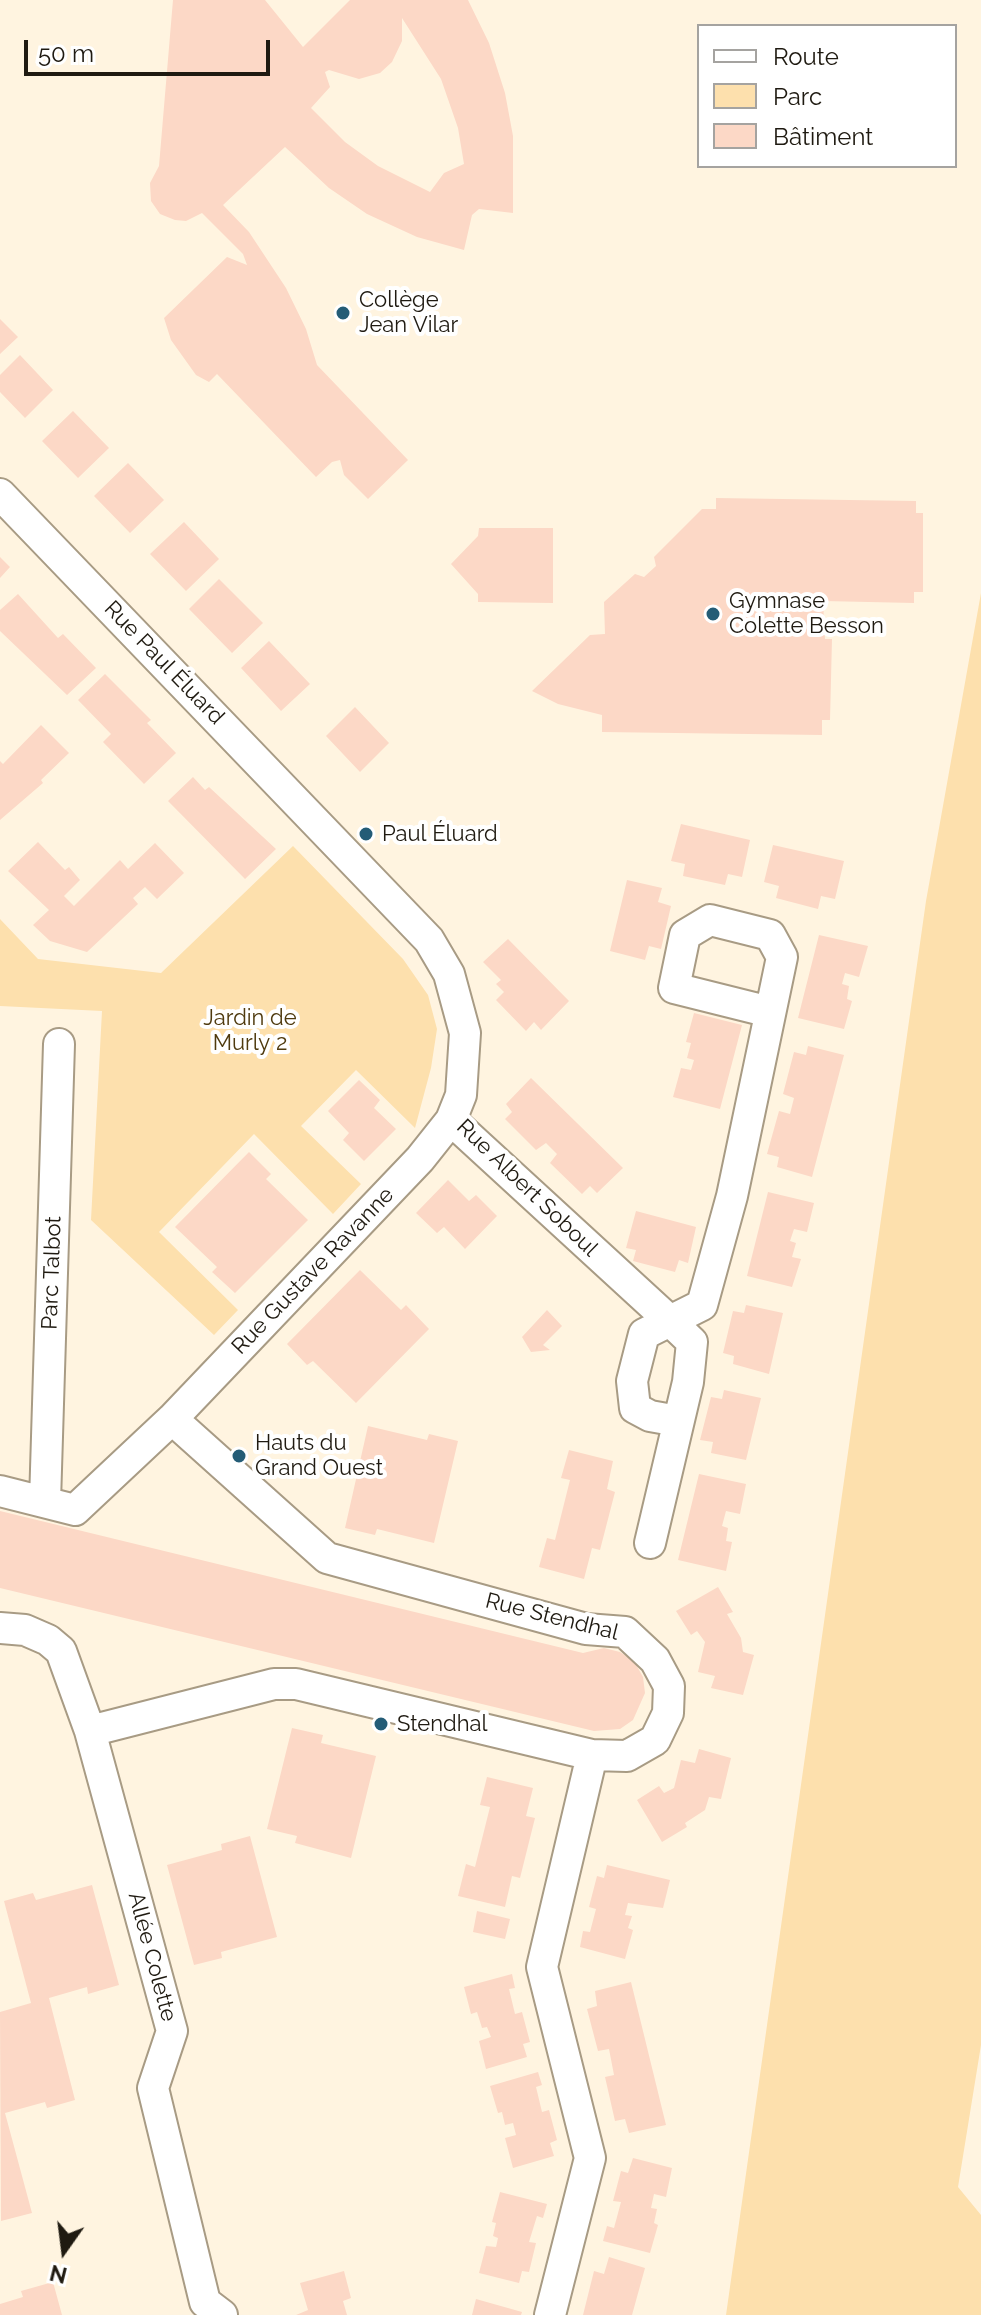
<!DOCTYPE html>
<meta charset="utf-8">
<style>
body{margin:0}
#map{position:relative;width:981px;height:2315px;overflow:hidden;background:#fff4e0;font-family:Raleway,sans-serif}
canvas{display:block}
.legend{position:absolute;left:697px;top:24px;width:260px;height:144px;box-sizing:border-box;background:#fff;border:2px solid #a5a3a0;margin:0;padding:10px 14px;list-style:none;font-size:24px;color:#1f1a11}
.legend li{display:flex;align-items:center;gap:16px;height:40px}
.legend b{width:40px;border:2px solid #a5a3a0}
.north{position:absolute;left:24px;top:2211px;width:80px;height:80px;-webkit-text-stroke:6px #fff;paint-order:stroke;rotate:194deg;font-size:22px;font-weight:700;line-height:32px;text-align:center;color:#1f1a11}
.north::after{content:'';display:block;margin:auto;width:28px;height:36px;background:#1f1a11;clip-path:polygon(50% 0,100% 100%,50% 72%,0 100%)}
.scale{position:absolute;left:24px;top:40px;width:246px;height:36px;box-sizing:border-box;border:4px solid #1f1a11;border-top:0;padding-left:10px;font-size:24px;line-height:28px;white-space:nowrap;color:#1f1a11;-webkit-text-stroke:6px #fff;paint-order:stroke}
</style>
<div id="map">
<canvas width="981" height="2315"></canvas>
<ul class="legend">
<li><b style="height:10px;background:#fff"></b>Route</li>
<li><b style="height:22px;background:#fde0ad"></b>Parc</li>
<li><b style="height:22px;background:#fcd8c6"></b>Bâtiment</li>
</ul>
<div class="north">N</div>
<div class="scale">50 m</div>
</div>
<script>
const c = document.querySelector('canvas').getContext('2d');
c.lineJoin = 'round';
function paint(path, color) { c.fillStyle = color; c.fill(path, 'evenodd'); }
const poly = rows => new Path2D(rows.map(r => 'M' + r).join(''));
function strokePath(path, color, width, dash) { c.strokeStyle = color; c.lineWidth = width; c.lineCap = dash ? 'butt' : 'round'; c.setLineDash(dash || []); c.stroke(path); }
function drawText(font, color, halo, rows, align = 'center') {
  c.font = font + ' Raleway,sans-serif'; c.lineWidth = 8; c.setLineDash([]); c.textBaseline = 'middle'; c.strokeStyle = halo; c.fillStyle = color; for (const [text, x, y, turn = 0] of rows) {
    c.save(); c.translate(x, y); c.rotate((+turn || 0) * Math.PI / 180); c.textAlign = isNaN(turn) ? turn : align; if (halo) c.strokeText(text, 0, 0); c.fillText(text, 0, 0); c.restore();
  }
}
const green = poly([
 [981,593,981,2045,958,2187,981,2215,981,2315,726,2315,926,901],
 [293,846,403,959,428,995,437,1029,431,1068,415,1128,356,1070,301,1126,361,1184,333,1214,254,1134,159,1232,238,1310,214,1335,91,1220,102,1011,0,1006,0,919,38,959,161,973]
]);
const building = poly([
 [173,0,265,0,303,47,350,0,468,0,489,43,505,93,513,136,513,213,479,209,472,215,464,250,417,237,367,214,329,188,285,147,223,205,249,232,286,288,306,329,317,365,408,460,368,499,344,475,340,460,332,462,316,477,217,374,209,382,196,375,171,340,164,318,227,257,247,265,243,254,202,213,186,221,175,220,160,214,151,201,150,183,159,166],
 [402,18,441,79,458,128,464,164,444,173,430,192,378,166,345,142,311,108,330,87,325,72,329,70,359,79,380,73,392,62,402,41],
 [0,319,18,337,0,354],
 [20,355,53,390,25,418,0,392,0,375],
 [73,411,109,448,78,478,42,441],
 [128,463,164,500,130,533,94,496],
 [716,498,916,501,916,513,923,513,923,592,914,592,914,603,823,601,825,639,832,639,830,720,822,720,822,735,602,732,602,715,558,704,532,691,590,635,605,634,604,602,635,574,644,577,656,566,654,557,702,509,716,509],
 [184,522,219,559,186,591,150,554],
 [479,528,553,528,553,603,478,602,478,594,451,564,478,536],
 [0,557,10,567,0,578],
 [219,579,263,623,232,653,189,609],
 [18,594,58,638,63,634,96,668,67,695,0,631,0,610],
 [269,641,310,684,281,711,241,668],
 [105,674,151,720,147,723,176,753,144,784,103,742,111,734,78,700],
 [355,707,389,743,360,772,326,736],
 [41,725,69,753,41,780,43,783,0,820,0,761,3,764],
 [193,777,205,790,209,787,276,849,245,879,168,801],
 [681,824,750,840,742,877,728,874,725,885,683,876,685,864,671,861],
 [38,842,65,870,69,867,80,880,64,896,74,906,120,860,128,869,155,843,184,873,157,899,145,887,133,898,138,904,87,952,50,941,33,925,49,910,8,871],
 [773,845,844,861,835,899,821,896,818,909,776,898,779,886,764,882],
 [627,880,662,888,658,902,671,906,661,949,649,946,645,960,610,951],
 [819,935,868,946,859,977,845,973,842,984,849,986,847,999,852,1001,844,1029,798,1018],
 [508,939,569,1001,541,1030,534,1022,526,1031,496,1000,504,992,496,984,501,980,483,962],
 [694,1013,742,1025,720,1109,673,1097,681,1068,691,1070,694,1060,687,1058,691,1043,686,1042],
 [808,1046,844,1055,812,1177,777,1167,779,1157,767,1154,779,1111,790,1114,794,1098,783,1094,794,1052,806,1055],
 [531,1078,623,1168,597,1193,590,1186,582,1194,550,1163,557,1154,546,1143,536,1150,505,1119,512,1112,506,1104],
 [359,1080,380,1100,374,1108,396,1129,364,1161,343,1140,349,1133,328,1111],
 [249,1152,271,1174,266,1179,308,1220,235,1293,212,1272,217,1267,175,1227],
 [448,1180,469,1201,476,1195,497,1216,465,1249,444,1227,437,1233,416,1213],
 [768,1192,814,1203,807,1232,794,1229,790,1241,796,1243,792,1257,801,1259,792,1287,747,1276],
 [636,1211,696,1227,688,1263,679,1260,675,1272,633,1261,636,1250,626,1248],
 [360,1270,401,1310,406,1305,429,1329,356,1403,313,1361,307,1365,287,1344],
 [746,1305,783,1313,769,1374,733,1364,734,1356,723,1353,733,1311,744,1313],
 [547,1310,562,1326,543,1345,550,1350,531,1352,522,1337],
 [724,1390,761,1398,746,1460,711,1453,713,1442,700,1440,711,1397,722,1399],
 [368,1426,427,1440,429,1434,458,1441,434,1543,377,1529,375,1535,345,1528],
 [569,1450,613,1461,607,1489,615,1492,600,1550,592,1548,584,1579,539,1567,547,1538,555,1540,570,1480,561,1478],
 [699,1474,746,1484,740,1514,726,1511,722,1526,728,1528,726,1541,732,1542,726,1571,678,1560],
 [0,1511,583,1653,604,1648,620,1652,634,1661,643,1677,645,1693,633,1720,620,1729,594,1731,0,1588],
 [718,1587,733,1612,727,1614,741,1638,743,1652,754,1655,743,1695,711,1688,715,1676,698,1672,705,1642,697,1631,691,1635,676,1611],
 [292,1728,323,1735,321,1743,376,1756,351,1858,295,1843,297,1836,267,1829],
 [699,1749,731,1758,721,1799,709,1797,705,1810,685,1823,687,1827,662,1842,637,1800,659,1786,664,1793,674,1788,681,1760,695,1763],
 [487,1777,533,1788,526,1816,535,1818,520,1878,512,1876,505,1907,458,1896,466,1864,475,1867,490,1807,480,1805],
 [250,1836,277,1937,221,1952,222,1958,194,1965,167,1865,222,1850,221,1844],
 [607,1865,670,1880,663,1908,628,1903,625,1915,632,1916,628,1928,633,1930,625,1959,580,1947,583,1931,590,1932,596,1909,589,1907,597,1876,604,1878],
 [92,1885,119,1985,88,1994,87,1987,49,1998,75,2100,47,2108,45,2102,5,2113,32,2213,1,2221,0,2012,31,2003,4,1901,33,1893,36,1900],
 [477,1911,510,1919,505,1939,473,1932],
 [512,1974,515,1988,509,1989,515,2014,522,2012,530,2042,523,2044,527,2057,486,2069,479,2041,491,2037,487,2027,482,2028,477,2012,471,2014,464,1987],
 [631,1982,666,2125,629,2133,625,2119,615,2121,605,2077,614,2075,609,2049,598,2051,587,2009,597,2006,595,1991],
 [538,2072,542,2085,536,2087,542,2112,549,2110,557,2140,550,2143,554,2156,513,2168,505,2138,516,2135,513,2123,505,2125,502,2112,498,2113,490,2086],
 [633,2158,672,2168,666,2197,654,2194,651,2208,657,2209,654,2223,658,2225,650,2253,603,2241,607,2226,614,2228,621,2202,613,2201,621,2171,628,2173],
 [500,2192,547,2204,543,2218,537,2216,529,2242,536,2243,529,2272,522,2271,519,2283,479,2273,486,2246,496,2247,498,2238,493,2236,496,2223,492,2222],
 [609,2257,645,2268,632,2315,583,2315,594,2271,604,2274],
 [344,2271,351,2298,343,2301,347,2315,296,2315,308,2310,300,2283],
 [53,2282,62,2315,0,2315,0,2304,23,2297,21,2291],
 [476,2299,522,2312,521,2315,472,2315]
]);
const minor = poly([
 [0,494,429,940,449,974,465,1033,461,1095,451,1120,420,1159,172,1419,75,1510,0,1491],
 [451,1120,670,1321,702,1305,732,1196,782,957,770,935,710,920,685,935,674,988,770,1012],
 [45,1502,59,1044],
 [650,1543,688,1382,692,1342,670,1321,644,1334,632,1381,635,1408,650,1416,678,1421],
 [0,1628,25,1630,48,1640,61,1651,90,1731,274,1684,296,1684,592,1755,627,1756,655,1740,668,1713,669,1686,655,1660,625,1632,586,1629,327,1558,172,1419],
 [90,1731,172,2031,153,2088,205,2302,222,2315],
 [550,2315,590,2158,542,1967,592,1755]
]);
const markers = [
 [343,313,8,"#245c76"],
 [713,614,8,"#245c76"],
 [366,834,8,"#245c76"],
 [239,1456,8,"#245c76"],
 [381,1724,8,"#245c76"]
];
const poiNames = [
 ["Collège",359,300],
 ["Jean Vilar",359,325],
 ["Gymnase",729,601],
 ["Colette Besson",729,626],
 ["Paul Éluard",382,834],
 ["Hauts du",255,1443],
 ["Grand Ouest",255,1468],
 ["Stendhal",397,1724]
];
const streetNames = [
 ["Rue Paul Éluard",164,663,46],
 ["Rue Albert Soboul",527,1188,44],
 ["Rue Gustave Ravanne",313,1271,-46],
 ["Parc Talbot",52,1273,-88],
 ["Rue Stendhal",552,1617,14],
 ["Allée Colette",152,1957,75]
];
const parkNames = [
 ["Jardin de",250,1018],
 ["Murly 2",250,1043]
];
paint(green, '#fde0ad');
paint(building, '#fcd8c6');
strokePath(minor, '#a89b84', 34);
strokePath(minor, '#fff', 30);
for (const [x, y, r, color] of markers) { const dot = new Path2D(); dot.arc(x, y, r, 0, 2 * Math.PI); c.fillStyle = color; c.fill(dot); strokePath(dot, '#fff', 3); }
drawText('22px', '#1f1a11', '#fff', poiNames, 'left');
drawText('22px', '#1f1a11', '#fff', streetNames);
drawText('22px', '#4f3a0e', '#fff', parkNames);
</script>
